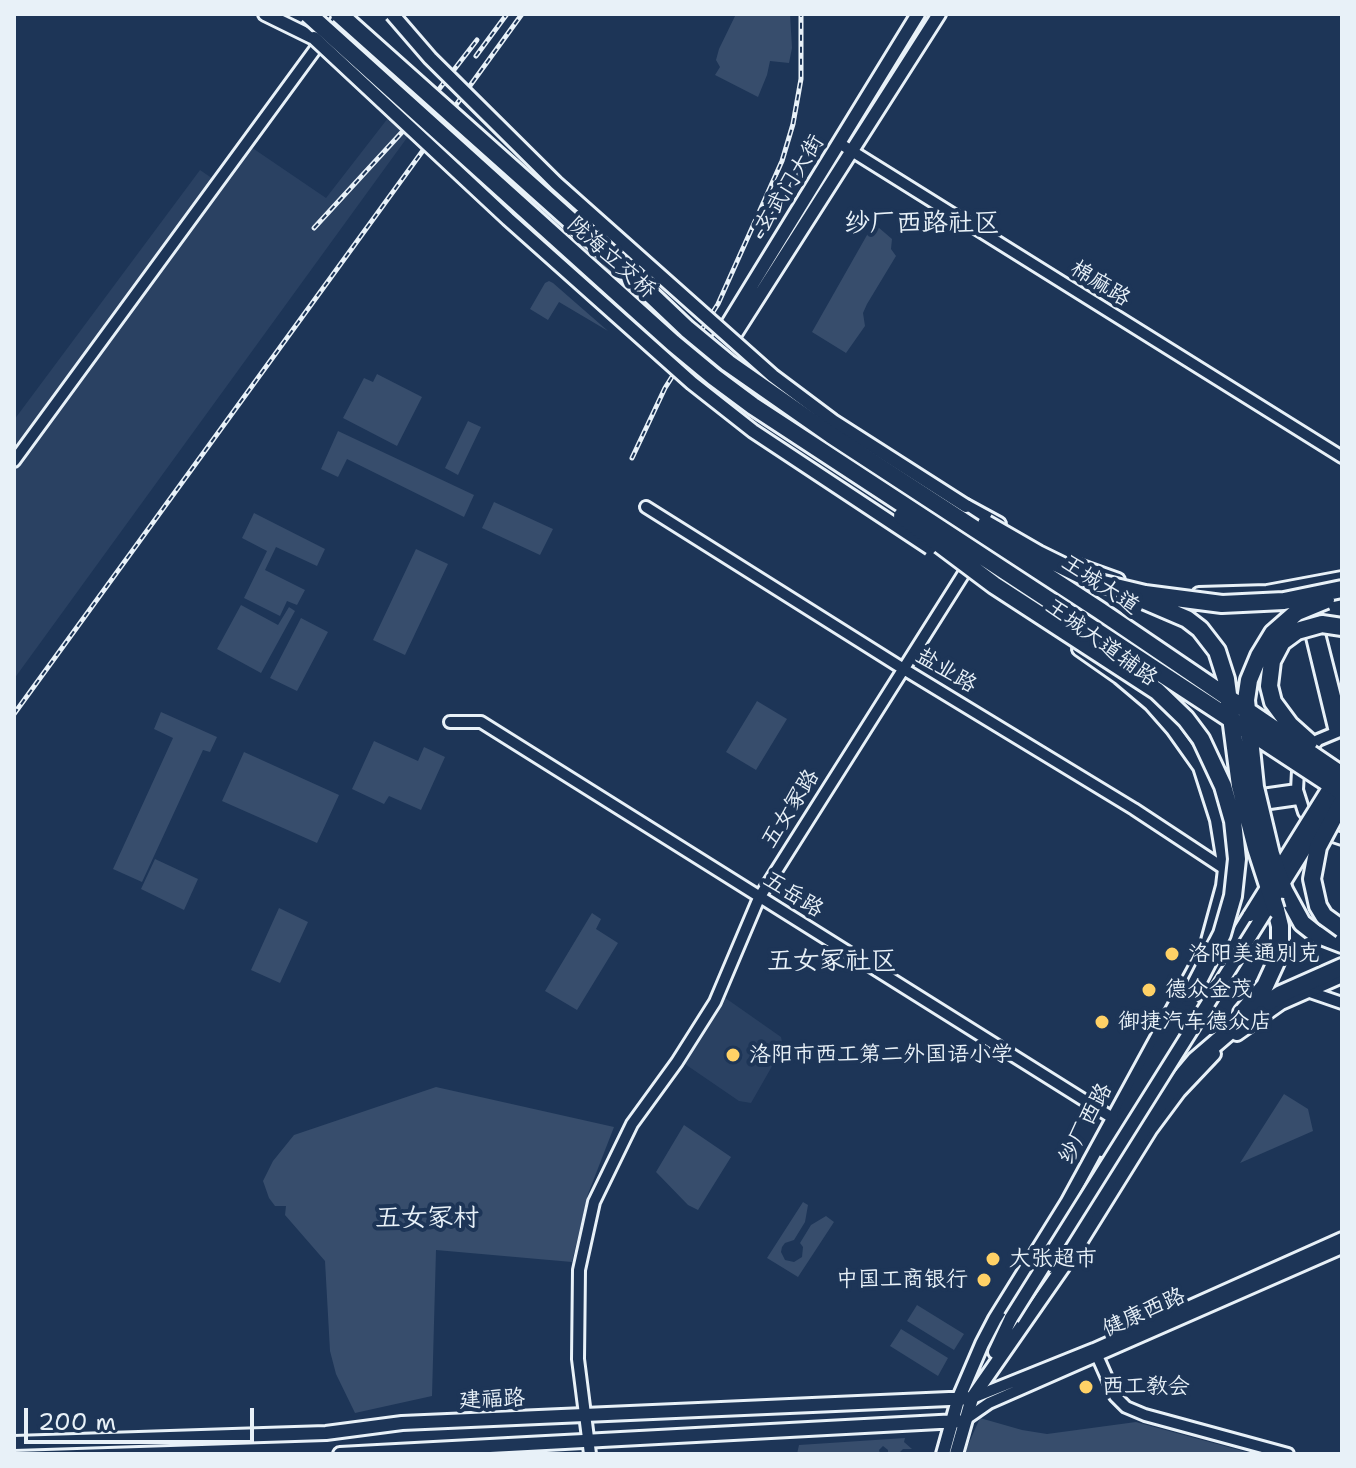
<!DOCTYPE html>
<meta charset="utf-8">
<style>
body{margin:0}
#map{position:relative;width:1356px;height:1468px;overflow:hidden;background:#1d3557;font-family:"Shantell Sans",sans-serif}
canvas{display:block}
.frame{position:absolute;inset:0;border:16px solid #e8f1f8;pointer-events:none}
.scale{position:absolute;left:24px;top:1408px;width:230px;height:36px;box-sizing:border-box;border:4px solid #e8f1f8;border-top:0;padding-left:10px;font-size:24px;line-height:28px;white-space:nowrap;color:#e8f1f8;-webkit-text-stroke:6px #1d3557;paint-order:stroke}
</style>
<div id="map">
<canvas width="1356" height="1468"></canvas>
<div class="frame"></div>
<div class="scale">200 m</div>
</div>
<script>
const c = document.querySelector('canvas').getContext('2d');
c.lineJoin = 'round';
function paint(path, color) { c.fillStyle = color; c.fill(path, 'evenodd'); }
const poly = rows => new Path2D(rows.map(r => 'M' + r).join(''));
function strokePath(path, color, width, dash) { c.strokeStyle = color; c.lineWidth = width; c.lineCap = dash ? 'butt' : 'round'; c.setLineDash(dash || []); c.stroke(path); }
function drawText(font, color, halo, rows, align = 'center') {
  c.font = font + ' "Shantell Sans","LXGW WenKai TC",sans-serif'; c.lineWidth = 8; c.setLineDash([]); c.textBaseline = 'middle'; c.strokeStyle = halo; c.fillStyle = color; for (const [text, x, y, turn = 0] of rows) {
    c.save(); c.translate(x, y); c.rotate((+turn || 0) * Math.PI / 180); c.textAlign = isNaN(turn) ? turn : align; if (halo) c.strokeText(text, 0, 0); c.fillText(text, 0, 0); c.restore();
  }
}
const built = poly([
 [388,118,409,135,14,679,14,420,200,170,222,185,251,147,326,198],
 [724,997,781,1037,783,1047,751,1103,739,1101,682,1062,706,1029]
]);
const green = poly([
 [736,14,790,14,792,48,789,63,770,61,767,75,758,97,715,75,720,67,716,60,719,49],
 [878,227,892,239,891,249,896,256,867,304,863,313,865,326,846,353,812,332,871,228],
 [549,281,553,283,608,331,559,302,548,320,530,309,545,283],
 [377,374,422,397,397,446,343,418,364,378,373,382],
 [468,421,481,427,458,475,445,468],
 [338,431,474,495,464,517,347,459,338,477,321,469],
 [494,502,553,529,540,555,482,528],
 [254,513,325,549,317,566,276,547,265,570,305,590,297,605,287,601,280,616,244,598,267,551,242,538],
 [416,549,448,564,405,655,373,640],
 [241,605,278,625,289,607,295,611,261,673,217,649],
 [301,618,328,632,297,691,270,678],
 [757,701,787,719,756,770,726,752],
 [161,712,217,737,210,752,203,750,142,882,113,869,173,738,154,729],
 [374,741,418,761,424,747,445,757,421,810,389,796,384,804,352,789],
 [244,752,339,795,317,843,222,801],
 [155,859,198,879,184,910,141,889],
 [279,908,308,922,280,983,251,970],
 [592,913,601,919,596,929,618,943,577,1010,545,991],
 [436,1087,614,1127,588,1194,572,1262,436,1250,432,1396,355,1413,336,1374,330,1351,325,1261,285,1215,286,1206,275,1206,269,1198,263,1181,273,1161,294,1135],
 [1284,1094,1308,1109,1313,1131,1240,1163],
 [684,1125,731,1157,698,1210,688,1205,656,1172],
 [803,1202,808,1205,805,1222,794,1240,785,1243,782,1247,781,1252,785,1260,794,1262,802,1257,803,1247,800,1243,811,1225,826,1216,834,1222,798,1277,767,1258],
 [917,1305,964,1334,954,1350,907,1321],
 [901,1329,948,1358,938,1376,890,1346],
 [980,1418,1022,1430,1047,1434,1136,1422,1254,1454,964,1454],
 [905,1438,904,1442,912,1449,903,1449,898,1454,888,1454,888,1450,883,1446,879,1450,880,1454,797,1454,799,1445]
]);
const minor = poly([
 [839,143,1342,457],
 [728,345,754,367],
 [702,378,759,422,903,523],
 [14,461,341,14],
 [646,507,902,668,1134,809,1225,869],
 [1311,602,1342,724],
 [1304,604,1335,732],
 [450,722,481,722,1111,1117],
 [1342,730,1318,740,1305,754,1298,771,1297,790,1304,812,1313,824,1324,833,1342,839],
 [1255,796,1297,790],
 [1256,805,1298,799],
 [1310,992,1342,1003],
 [1095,1351,1115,1396,1126,1407,1145,1415,1288,1454],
 [972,1398,1094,1349,1342,1238],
 [966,1419,989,1403,1342,1248],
 [590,1454,578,1359,579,1270,594,1202,632,1124,677,1062,715,1002,759,898,990,532]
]);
const major = poly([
 [265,14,314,38],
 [728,345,939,14],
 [702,378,720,337,918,14],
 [966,506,999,524],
 [1079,566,1118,580],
 [1199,594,1267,592,1342,578],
 [1190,1012,1250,915],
 [1237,1034,1281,1003,1342,976],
 [1102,1150,1129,1109],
 [995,1352,1011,1318],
 [14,1443,326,1433,402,1423,972,1398],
 [340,1454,958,1421],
 [943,1454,958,1400,982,1344,995,1319,1067,1203,1206,948,1223,886,1225,869,1217,820,1200,767,1173,729,1151,704,1119,677,1079,649],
 [956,1454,972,1398,1079,1244,1150,1130,1179,1091,1214,1054]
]);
const highway = poly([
 [562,191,598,240],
 [523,228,577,263],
 [1284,890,1302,923,1316,934,1342,944],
 [1242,1013,1265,986,1276,962,1280,947,1280,926,1276,910],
 [1125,1116,1189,998],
 [1050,1265,1159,1104,1196,1060,1246,1017,1281,994,1342,967]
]);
const rail = poly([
 [476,56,507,14],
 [314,228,426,106,477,40],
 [760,236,819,141],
 [632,458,665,388,718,304,782,161,793,124,801,79,801,14],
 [14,714,522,14]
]);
const majorBridge = poly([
 [392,14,430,58,556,183,773,376,833,421,966,506],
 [314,38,508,219,692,383,753,431,930,548],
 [1250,915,1334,780],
 [1011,1318,1336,799]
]);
const highwayBridge = poly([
 [308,14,673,343,714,377,753,406,1342,792],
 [339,14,608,254,687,329,728,363,831,435,1099,610,1342,775],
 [902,516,994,585,1157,691,1186,719,1201,739,1223,786,1233,821,1237,859,1233,896,1222,934,1189,998],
 [986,524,1038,554,1095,582,1145,594,1222,604,1284,601,1342,589],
 [1145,601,1187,619,1200,629,1217,651,1226,679,1240,786,1256,848,1276,910],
 [1309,742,1290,725,1273,702,1269,686,1272,661,1282,642,1297,631,1322,624,1342,627],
 [1341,804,1318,847,1312,879,1318,906,1324,916,1342,929],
 [1284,890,1271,854,1255,787,1246,700,1249,680,1259,656,1273,633,1297,612,1326,600]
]);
const markers = [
 [1172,954,8,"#ffd166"],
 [1149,990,8,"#ffd166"],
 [1102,1022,8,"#ffd166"],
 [733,1055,8,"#ffd166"],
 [993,1259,8,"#ffd166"],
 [984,1280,8,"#ffd166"],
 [1086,1387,8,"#ffd166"]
];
const streetNames = [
 ["玄武门大街",790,184,-58],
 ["陇海立交桥",611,258,42],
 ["棉麻路",1100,284,32],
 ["王城大道",1100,585,34],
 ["王城大道辅路",1101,643,36],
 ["盐业路",946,671,31],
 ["五女冢路",791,809,-58],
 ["五岳路",793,895,32],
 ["纱厂西路",1086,1124,-62],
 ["健康西路",1144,1313,-24],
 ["建福路",492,1400,-2]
];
const poiNames = [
 ["洛阳美通别克",1188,954],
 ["德众金茂",1165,990],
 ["御捷汽车德众店",1118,1022],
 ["洛阳市西工第二外国语小学",749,1055],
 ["大张超市",1009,1259],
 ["中国工商银行",968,1280,"right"],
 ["西工教会",1102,1387]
];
const quarterNames = [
 ["纱厂西路社区",922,224],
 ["五女冢社区",832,962],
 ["五女冢村",427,1219]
];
paint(built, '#2a4162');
paint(green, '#374d6c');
strokePath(minor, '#e8f1f8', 16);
strokePath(major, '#e8f1f8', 18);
strokePath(highway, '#e8f1f8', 22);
strokePath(minor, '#1d3557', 10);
strokePath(major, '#1d3557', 12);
strokePath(highway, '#1d3557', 16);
strokePath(rail, '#e8f1f8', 5);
strokePath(rail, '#1d3557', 2, [6]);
strokePath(majorBridge, '#e8f1f8', 18, []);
strokePath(highwayBridge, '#e8f1f8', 22, []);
strokePath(majorBridge, '#1d3557', 12);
strokePath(highwayBridge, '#1d3557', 16);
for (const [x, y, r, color] of markers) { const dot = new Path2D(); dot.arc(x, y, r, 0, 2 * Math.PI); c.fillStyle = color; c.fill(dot); strokePath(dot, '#1d3557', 3); }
drawText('22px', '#e8f1f8', '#1d3557', streetNames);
drawText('22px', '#e8f1f8', '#1d3557', poiNames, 'left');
drawText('26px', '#e8f1f8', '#1d3557', quarterNames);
</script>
